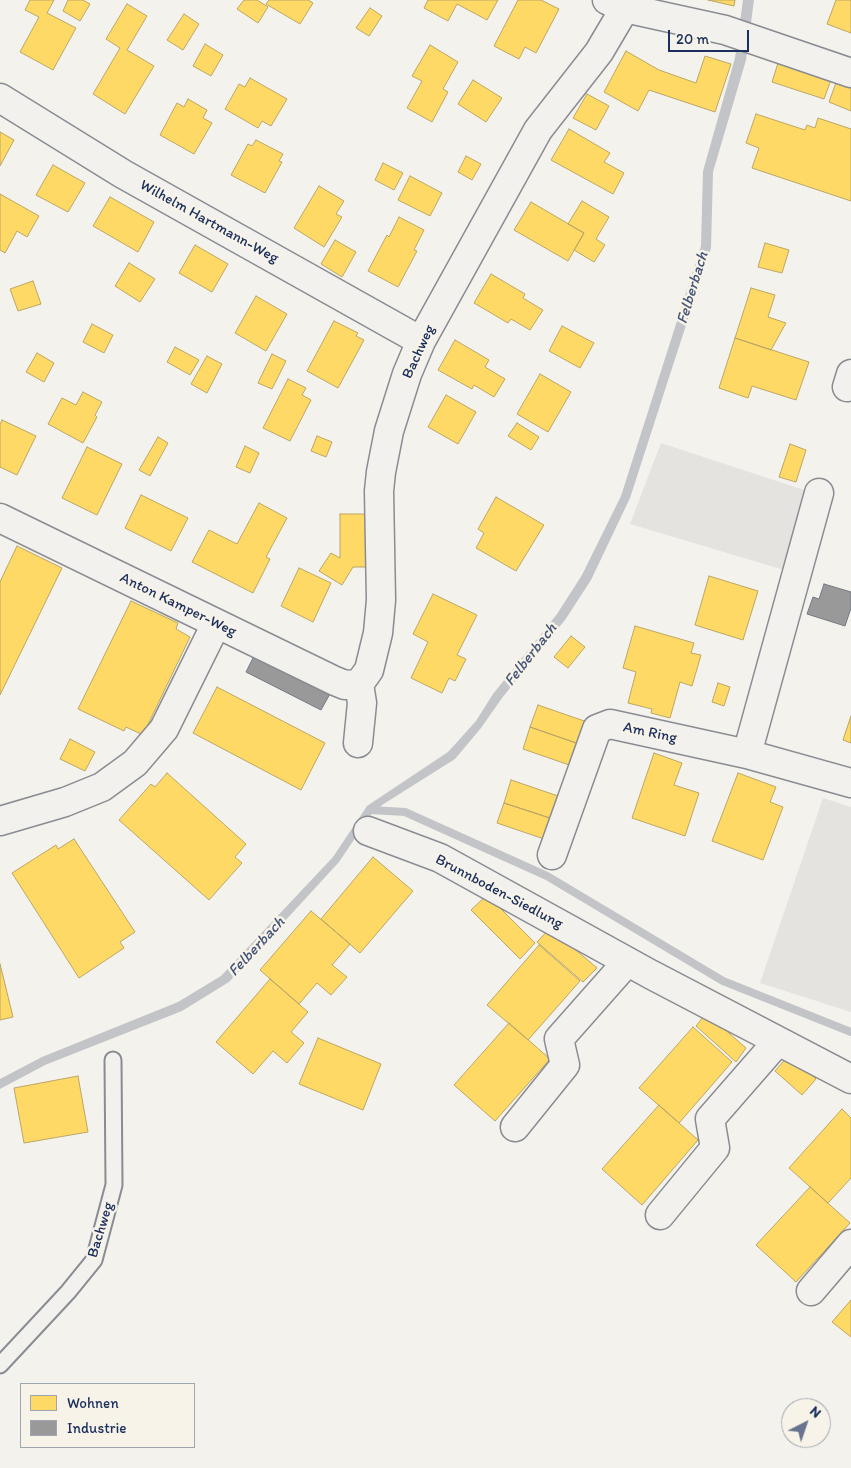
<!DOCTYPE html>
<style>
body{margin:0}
#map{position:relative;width:851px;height:1468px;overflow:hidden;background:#f4f2ec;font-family:Itim,sans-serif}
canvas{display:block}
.legend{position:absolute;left:20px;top:1383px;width:175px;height:65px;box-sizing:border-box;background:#f7f3e8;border:1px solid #9fa5b1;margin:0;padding:6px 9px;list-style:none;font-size:15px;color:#1b2f5e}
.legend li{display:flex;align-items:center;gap:10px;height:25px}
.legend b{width:25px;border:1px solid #9fa5b1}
.north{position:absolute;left:781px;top:1398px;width:50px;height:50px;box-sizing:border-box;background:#f7f3e8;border:1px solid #9fa5b1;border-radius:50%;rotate:41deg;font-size:14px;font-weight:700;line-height:20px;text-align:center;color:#1b2f5e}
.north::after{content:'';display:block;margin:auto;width:18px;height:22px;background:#677390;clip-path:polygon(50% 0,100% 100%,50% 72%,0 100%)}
.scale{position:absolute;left:668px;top:30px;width:81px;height:22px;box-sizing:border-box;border:2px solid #1b2f5e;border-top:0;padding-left:6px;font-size:15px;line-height:18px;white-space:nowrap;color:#1b2f5e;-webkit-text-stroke:4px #f7f3e8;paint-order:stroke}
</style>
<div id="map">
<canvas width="851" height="1468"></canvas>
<ul class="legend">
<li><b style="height:14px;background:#ffd966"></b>Wohnen</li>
<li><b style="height:14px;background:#999"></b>Industrie</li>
</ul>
<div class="north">N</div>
<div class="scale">20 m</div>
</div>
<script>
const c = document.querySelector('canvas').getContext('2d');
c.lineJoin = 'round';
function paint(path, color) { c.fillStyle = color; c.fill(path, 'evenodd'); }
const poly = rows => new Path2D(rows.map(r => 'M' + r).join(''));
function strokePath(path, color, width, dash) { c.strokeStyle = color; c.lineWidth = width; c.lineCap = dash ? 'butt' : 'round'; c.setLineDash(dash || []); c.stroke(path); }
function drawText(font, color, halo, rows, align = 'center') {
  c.font = font + ' Itim,sans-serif'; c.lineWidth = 5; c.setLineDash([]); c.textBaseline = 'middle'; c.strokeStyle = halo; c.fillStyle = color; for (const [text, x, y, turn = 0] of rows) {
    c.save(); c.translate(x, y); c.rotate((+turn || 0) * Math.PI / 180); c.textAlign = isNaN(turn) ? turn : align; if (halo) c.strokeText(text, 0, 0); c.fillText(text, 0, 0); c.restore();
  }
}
const built = poly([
 [661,443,804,490,784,570,630,524],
 [823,798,851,807,851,1012,760,983]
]);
const water = poly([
 [743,0,754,0,746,60,713,172,711,248,630,498,591,580,565,620,502,698,481,728,455,759,382,805,370,816,339,862,229,982,182,1011,45,1065,0,1089,0,1079,42,1057,178,1002,221,976,333,857,367,806,448,752,476,721,493,694,557,614,582,575,621,496,701,246,703,171,735,58]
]);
const homes = poly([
 [30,0,54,0,47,13,76,28,53,70,20,52,39,17,25,10,30,0],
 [68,0,83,0,90,4,80,21,63,11,68,0],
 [244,0,257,0,268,7,258,23,237,9,244,0],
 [269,0,308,0,313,3,300,24,266,4,269,0],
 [428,0,498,0,487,20,457,4,448,21,424,8,428,0],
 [518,0,541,0,559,9,536,53,525,47,519,59,494,46,518,0],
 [708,0,735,0,734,6,708,0],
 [836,0,851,0,851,33,827,24,836,0],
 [127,4,147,16,127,50,154,66,125,114,93,94,120,48,106,39,127,4],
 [370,8,382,16,369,36,356,28,370,8],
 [184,14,199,24,183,50,167,40,184,14],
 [205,44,223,55,211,76,193,66,205,44],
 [430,45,458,62,443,89,448,92,432,122,407,108,422,81,412,76,430,45],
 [626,51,659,70,696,83,705,56,731,64,715,112,649,90,638,111,604,92,626,51],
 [779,60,832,77,824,99,772,82,779,60],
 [250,78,287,99,271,126,262,121,258,128,225,109,239,84,245,87,250,78],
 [473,80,502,98,486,122,458,104,473,80],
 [837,80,851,85,851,111,829,102,837,80],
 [587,94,609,106,596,130,573,118,587,94],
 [188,99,207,110,203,118,212,123,194,154,160,135,177,103,184,107,188,99],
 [756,114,805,130,807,125,815,128,818,118,851,129,851,201,752,168,759,148,746,143,756,114],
 [569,129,610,153,604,162,624,173,613,194,551,160,569,129],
 [0,132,14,140,0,166,0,132],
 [256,140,283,154,279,161,282,162,265,193,231,175,248,144,252,146,256,140],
 [466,156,481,164,472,180,458,172,466,156],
 [383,163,403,173,394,190,375,180,383,163],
 [53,165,85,183,68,212,36,195,53,165],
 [410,176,442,193,430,216,398,200,410,176],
 [319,186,344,201,336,214,342,217,324,247,294,228,319,186],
 [0,194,39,216,27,237,17,231,5,253,0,250,0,194],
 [110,197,154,222,138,252,93,226,110,197],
 [582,201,609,217,596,239,605,245,594,262,574,250,584,233,568,224,582,201],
 [531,202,584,233,568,261,514,230,531,202],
 [399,217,424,230,414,250,417,251,398,287,368,271,387,235,389,237,399,217],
 [335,240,356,252,342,277,321,264,335,240],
 [765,243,789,250,782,273,758,267,765,243],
 [195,245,228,264,212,292,179,273,195,245],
 [129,263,155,279,140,302,115,286,129,263],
 [491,274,525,294,523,298,543,310,530,330,511,319,508,323,474,303,491,274],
 [33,281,41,304,18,311,10,289,33,281],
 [751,288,775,295,768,317,786,323,771,350,735,338,751,288],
 [256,296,287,314,266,351,235,333,256,296],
 [334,321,358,333,356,336,364,340,338,388,307,371,334,321],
 [92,324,113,335,104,353,83,342,92,324],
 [562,326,594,343,580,368,549,351,562,326],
 [735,338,809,362,796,400,752,386,748,398,719,388,735,338],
 [455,340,489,360,485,367,505,379,494,397,474,385,472,389,438,370,455,340],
 [175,347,199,360,190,375,167,362,175,347],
 [37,353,54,363,44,382,26,372,37,353],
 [272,354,286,361,272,389,258,383,272,354],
 [207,356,222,364,207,393,191,384,207,356],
 [540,374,571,392,548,432,517,414,540,374],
 [288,379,306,388,302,395,311,400,290,441,263,428,288,379],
 [83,392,102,402,95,415,97,417,83,443,48,424,62,398,76,405,83,392],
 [446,395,476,412,458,444,428,427,446,395],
 [2,420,36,436,17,475,0,467,0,425,2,420],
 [517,423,539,437,531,450,508,436,517,423],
 [317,436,332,442,326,457,311,451,317,436],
 [158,437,168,443,150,476,139,470,158,437],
 [790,444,806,450,796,482,779,477,790,444],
 [245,446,259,453,250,473,236,467,245,446],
 [87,447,122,464,97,515,62,498,87,447],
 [141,495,188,518,171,551,125,528,141,495],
 [496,497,544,525,516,571,476,548,484,533,478,529,496,497],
 [259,503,287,518,266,557,270,559,253,593,192,562,209,530,237,544,259,503],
 [340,514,367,514,367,567,353,567,342,585,319,571,331,553,340,558,340,514],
 [17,546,62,568,0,695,0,582,17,546],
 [299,568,331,583,313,622,281,606,299,568],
 [709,576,758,591,743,640,695,625,709,576],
 [433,594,477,615,457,655,466,659,455,681,449,678,442,693,411,678,428,642,413,634,433,594],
 [131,601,178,623,176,629,190,637,143,735,126,727,124,731,78,709,131,601],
 [635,626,694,643,691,653,701,655,692,686,680,682,670,718,651,713,652,709,628,703,636,672,623,668,635,626],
 [571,636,585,647,568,668,554,657,571,636],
 [718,683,730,687,724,706,712,702,718,683],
 [217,687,325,743,301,790,193,733,217,687],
 [538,705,590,723,582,745,530,727,538,705],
 [851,716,851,743,843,740,851,716],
 [530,727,582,745,575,767,523,749,530,727],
 [70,739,95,752,85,771,60,759,70,739],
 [654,753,682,763,674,785,699,793,685,836,632,818,654,753],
 [167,773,246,844,235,857,242,863,209,900,119,820,151,784,155,787,167,773],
 [738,773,776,787,770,802,783,807,763,860,712,841,738,773],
 [511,780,564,798,556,820,504,803,511,780],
 [504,803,556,820,550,841,497,823,504,803],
 [74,839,135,932,120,942,124,948,79,978,12,873,56,845,58,849,74,839],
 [373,857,413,891,360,953,321,919,373,857],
 [487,895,535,943,520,959,471,910,487,895],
 [311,911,350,944,332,965,347,977,331,995,317,983,299,1004,260,970,311,911],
 [550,928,597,968,583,982,537,942,550,928],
 [539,945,580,981,528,1040,487,1005,539,945],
 [0,964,13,1017,0,1020,0,964],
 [270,979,308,1012,291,1032,304,1043,287,1063,273,1051,253,1074,216,1042,270,979],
 [706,1013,746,1048,736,1062,696,1026,706,1013],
 [509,1023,550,1059,495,1121,454,1085,509,1023],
 [693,1027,732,1062,679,1123,639,1088,693,1027],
 [318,1038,381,1064,363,1110,299,1084,318,1038],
 [789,1055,816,1079,802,1095,775,1071,789,1055],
 [78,1076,88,1132,24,1143,14,1088,78,1076],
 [659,1105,698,1140,642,1205,602,1169,659,1105],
 [842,1109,851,1118,851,1178,828,1203,789,1168,842,1109],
 [810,1187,850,1223,796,1282,756,1245,810,1187],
 [851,1300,851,1337,832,1322,851,1300]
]);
const industry = poly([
 [824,584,851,592,851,608,845,626,807,614,813,597,819,599,824,584],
 [255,654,331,692,321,710,246,672,255,654]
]);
const stream = poly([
 [371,810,405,812,547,876,723,981,851,1032]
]);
const lane = poly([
 [0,1365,68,1292,94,1260,114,1185,113,1060]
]);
const street = poly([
 [607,0,625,8,725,30,851,73],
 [0,98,123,174,421,341],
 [847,387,851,374],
 [0,518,335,681,345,685,359,684],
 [358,743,362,703,359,684,369,670,378,633,381,600,379,491,381,472,389,431,407,374,421,341,538,130,599,52,625,8],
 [747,754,819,493],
 [0,821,65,802,102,787,135,763,164,729,216,624],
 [368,831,440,858,650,974,851,1079],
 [552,855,597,729,610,724,747,754,851,783],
 [515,1127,565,1065,559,1039,627,962],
 [660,1215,715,1148,710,1119,778,1041],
 [811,1291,851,1244]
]);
const streetNames = [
 ["Wilhelm Hartmann-Weg",209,222,29],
 ["Bachweg",419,352,-65],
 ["Anton Kamper-Weg",178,605,26],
 ["Am Ring",650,733,12],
 ["Brunnboden-Siedlung",499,892,28],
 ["Bachweg",101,1230,-73]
];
const waterNames = [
 ["Felberbach",693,288,-73],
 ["Felberbach",531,655,-52],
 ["Felberbach",257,947,-47]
];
paint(built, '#e4e3df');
paint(water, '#c2c4c8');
paint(homes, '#ffd966');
strokePath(homes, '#bba664', 1);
paint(industry, '#999');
strokePath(industry, '#737987', 1);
strokePath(stream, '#c2c4c8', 8);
strokePath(lane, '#898c92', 19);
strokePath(street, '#898c92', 31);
strokePath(lane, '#f2f1ed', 15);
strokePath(street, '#f2f1ed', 28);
drawText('15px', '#1b2f5e', '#f7f3e8', streetNames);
drawText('italic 16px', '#465679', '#f7f3e8', waterNames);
</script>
